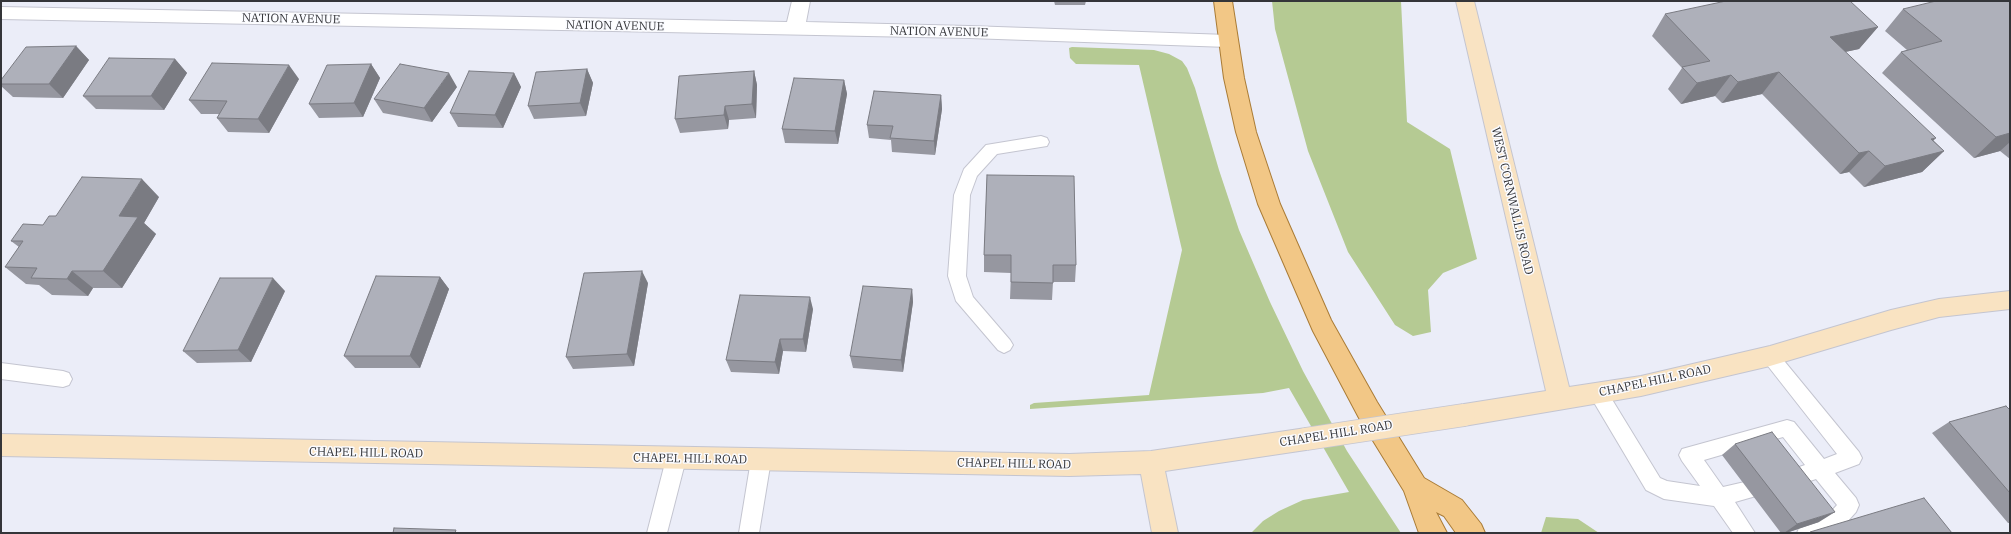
<!DOCTYPE html>
<style>
body{margin:0}
#map{position:relative;width:2011px;height:534px;overflow:hidden;background:#ebedf8;font-family:"IBM Plex Serif",serif}
canvas{display:block}
.frame{position:absolute;inset:0;border:2px solid #343539;pointer-events:none}
</style>
<div id="map">
<canvas width="2011" height="534"></canvas>
<div class="frame"></div>
</div>
<script>
const c = document.querySelector('canvas').getContext('2d');
c.lineJoin = 'round';
function paint(path, color) { c.fillStyle = color; c.fill(path, 'evenodd'); }
const poly = rows => new Path2D(rows.map(r => 'M' + r).join(''));
function strokePath(path, color, width, dash) { c.strokeStyle = color; c.lineWidth = width; c.lineCap = dash ? 'butt' : 'round'; c.setLineDash(dash || []); c.stroke(path); }
function drawText(font, color, halo, rows, align = 'center') {
  c.font = font + ' "IBM Plex Serif",serif'; c.lineWidth = 3; c.setLineDash([]); c.textBaseline = 'middle'; c.strokeStyle = halo; c.fillStyle = color; for (const [text, x, y, turn = 0] of rows) {
    c.save(); c.translate(x, y); c.rotate((+turn || 0) * Math.PI / 180); c.textAlign = isNaN(turn) ? turn : align; if (halo) c.strokeText(text, 0, 0); c.fillText(text, 0, 0); c.restore();
  }
}
const green = poly([
 [1272,1,1401,1,1407,122,1450,149,1477,259,1443,273,1428,290,1431,332,1413,336,1395,325,1348,252,1308,151,1275,29],
 [1072,47,1154,50,1169,54,1182,61,1187,68,1195,88,1219,170,1239,230,1270,302,1303,371,1347,451,1401,533,1251,533,1263,521,1279,511,1303,500,1349,492,1289,388,1263,393,1030,409,1030,405,1034,403,1149,395,1182,250,1139,65,1076,64,1070,58,1069,48],
 [1546,517,1578,519,1599,533,1541,533]
]);
const lane = poly([
 [1041,136,1047,138,1049,142,1047,146,997,154,977,176,970,195,966,276,973,297,1010,340,1013,345,1010,350,1004,353,998,350,956,301,948,276,954,195,964,169,986,145,1041,136],
 [1770,348,1776,351,1859,452,1862,458,1859,464,1835,473,1856,498,1859,505,1856,512,1838,532,1835,533,1797,533,1800,526,1825,518,1837,505,1816,479,1786,489,1779,486,1776,480,1779,474,1805,465,1783,437,1704,460,1723,487,1749,481,1756,484,1759,490,1756,496,1735,502,1755,533,1733,533,1714,506,1664,499,1646,490,1589,394,1591,388,1598,386,1605,388,1660,478,1667,481,1700,486,1682,461,1679,455,1682,449,1787,420,1794,422,1824,459,1837,454,1764,361,1761,356,1764,351,1770,348],
 [1,363,63,371,69,373,72,379,69,385,63,387,1,379,1,363],
 [676,450,683,453,686,459,667,533,647,533,666,459,669,453,676,450],
 [761,451,768,454,771,460,759,533,739,533,751,460,754,454,761,451]
]);
const street = poly([
 [792,1,810,1,806,22,969,26,1228,35,1235,36,1237,41,1235,46,1228,47,969,38,1,19,1,7,787,22,792,1]
]);
const secondary = poly([
 [1456,1,1474,1,1569,387,1641,376,1770,346,1891,310,1939,299,2010,291,2010,309,1939,317,1891,330,1770,366,1641,396,1464,426,1455,423,1452,415,1455,407,1464,404,1546,391,1456,1],
 [1306,428,1315,431,1318,439,1315,447,1306,450,1165,471,1178,533,1152,533,1141,474,1069,476,1,456,1,434,1069,454,1151,451,1306,428]
]);
const primary = poly([
 [1214,1,1232,1,1244,78,1256,132,1280,204,1331,320,1377,402,1424,478,1462,500,1481,524,1485,533,1456,533,1444,516,1436,512,1447,533,1419,533,1404,491,1359,418,1313,331,1258,204,1236,132,1224,78,1214,1]
]);
const secondaryBridge = poly([
 [1306,439,1464,415]
]);
const wall = poly([
 [1054,1,1086,1,1085,5,1055,5],
 [2010,1,2010,159,2000,151,1974,158,1882,73,1901,52,1907,50,1885,31,1903,9],
 [1665,14,1878,27,1859,49,1845,52,1944,151,1922,172,1864,187,1849,172,1840,174,1762,94,1722,103,1715,96,1681,104,1668,89,1682,68,1652,36],
 [76,46,89,60,63,98,13,97,1,86,1,80],
 [175,59,187,73,164,110,96,109,83,96],
 [371,64,380,78,363,117,319,118,309,104],
 [587,69,593,83,586,116,534,119,528,106],
 [754,71,757,85,756,118,729,120,728,129,680,133,675,119],
 [514,73,521,87,503,128,458,127,450,113],
 [299,79,269,133,228,132,217,118,219,114,201,114,189,100],
 [844,80,847,94,838,144,785,143,782,129],
 [457,87,432,122,383,113,374,99],
 [941,95,942,109,935,155,892,152,891,140,869,138,867,125],
 [987,175,1076,265,1075,282,1053,282,1052,300,1010,299,1011,273,984,272,984,255],
 [159,197,144,223,156,234,122,288,93,288,88,296,52,295,39,285,26,284,5,267,19,247,11,241,43,225,56,216],
 [440,277,449,289,420,368,355,368,344,356],
 [648,283,634,366,573,369,566,357],
 [912,289,913,302,903,372,853,368,850,356],
 [285,291,251,362,197,363,183,351],
 [813,309,806,352,783,351,779,374,731,372,726,360],
 [2010,410,2010,523,2008,523,1932,433,1949,422],
 [1735,444,1819,522,1786,533,1781,533,1722,455]
]);
const shadedWall = poly([
 [1878,27,1859,49,1812,59,1830,37],
 [76,46,89,60,63,98,49,84],
 [175,59,187,73,164,110,151,96],
 [371,64,380,78,363,117,354,103],
 [289,65,299,79,269,133,258,119],
 [587,69,593,83,586,116,580,103],
 [754,71,757,85,756,118,752,104],
 [1779,72,1762,94,1722,103,1738,82],
 [449,73,457,87,432,122,424,108],
 [514,73,521,87,503,128,495,115],
 [1731,75,1715,96,1681,104,1697,83],
 [844,80,847,94,838,144,835,131],
 [941,95,942,109,935,155,934,141],
 [725,106,729,120,728,129,724,115],
 [2010,133,2010,142,2000,151,1974,158,1996,137],
 [1936,138,1916,158,1944,151,1922,172,1864,187,1885,166,1931,139],
 [1869,151,1849,172,1840,174,1859,153],
 [142,179,159,197,144,223,156,234,122,288,103,271,119,216],
 [72,271,93,288,88,296,67,279],
 [642,271,648,283,634,366,627,354],
 [440,277,449,289,420,368,410,356],
 [273,278,285,291,251,362,238,350],
 [912,289,913,302,903,372,901,360],
 [810,297,813,309,806,352,803,339],
 [780,339,783,351,779,374,775,362],
 [1835,512,1819,522,1786,533,1784,533,1797,524]
]);
const building = poly([
 [1726,1,1850,1,1878,27,1830,37,1936,138,1931,139,1944,151,1885,166,1869,151,1859,153,1779,72,1738,82,1731,75,1697,83,1682,67,1710,61,1665,14,1726,1],
 [1936,1,2010,1,2010,133,1996,137,1901,52,1942,41,1903,9,1936,1],
 [76,46,49,84,1,84,1,80,26,47,76,46],
 [109,58,175,59,151,96,83,96,109,58],
 [212,63,289,65,258,119,217,118,227,101,189,100,212,63],
 [371,64,354,103,309,104,327,65,371,64],
 [400,64,449,73,424,108,374,99,400,64],
 [587,69,580,103,528,106,536,72,587,69],
 [469,71,514,73,495,115,450,113,469,71],
 [754,71,752,104,725,106,724,115,675,119,679,76,754,71],
 [794,78,844,80,835,131,782,129,794,78],
 [874,91,941,95,934,141,890,138,893,126,867,125,874,91],
 [987,175,1074,176,1076,265,1053,265,1053,283,1011,282,1011,255,984,255,987,175],
 [82,177,142,179,119,216,138,217,103,271,72,271,67,279,31,278,37,268,5,267,23,241,11,241,23,224,43,225,49,216,56,216,82,177],
 [642,271,627,354,566,357,584,273,642,271],
 [376,276,440,277,410,356,344,356,376,276],
 [220,278,273,278,238,350,183,351,220,278],
 [863,286,912,289,901,360,850,356,863,286],
 [740,295,810,297,803,339,780,339,775,362,726,360,740,295],
 [2006,406,2010,410,2010,493,1949,422,2006,406],
 [1772,432,1835,512,1797,524,1735,444,1772,432],
 [1924,498,1952,533,1810,533,1810,532,1924,498],
 [394,528,456,530,455,533,393,533,394,528]
]);
const streetNames = [
 ["NATION AVENUE",291,19,1],
 ["NATION AVENUE",615,26,1],
 ["NATION AVENUE",939,32,1],
 ["WEST CORNWALLIS ROAD",1512,201,77],
 ["CHAPEL HILL ROAD",1655,381,-12],
 ["CHAPEL HILL ROAD",1336,434,-9],
 ["CHAPEL HILL ROAD",366,453,1],
 ["CHAPEL HILL ROAD",690,459,1],
 ["CHAPEL HILL ROAD",1014,464,1]
];
paint(green, '#b5ca93');
strokePath(lane, '#c4c5d0', 2);
strokePath(street, '#c4c5d0', 2);
strokePath(secondary, '#c4c5d0', 2);
strokePath(primary, '#aa7c36', 2);
paint(lane, '#fff');
paint(street, '#fff');
paint(secondary, '#f9e3c2');
paint(primary, '#f2c786');
strokePath(secondaryBridge, '#c4c5d0', 24, []);
strokePath(secondaryBridge, '#f9e3c2', 22);
paint(wall, '#9697a0');
paint(shadedWall, '#7a7b82');
paint(building, '#aeb0ba');
strokePath(building, '#7a7b82', 1);
drawText('12px', '#343539', '#fafbff', streetNames);
</script>
